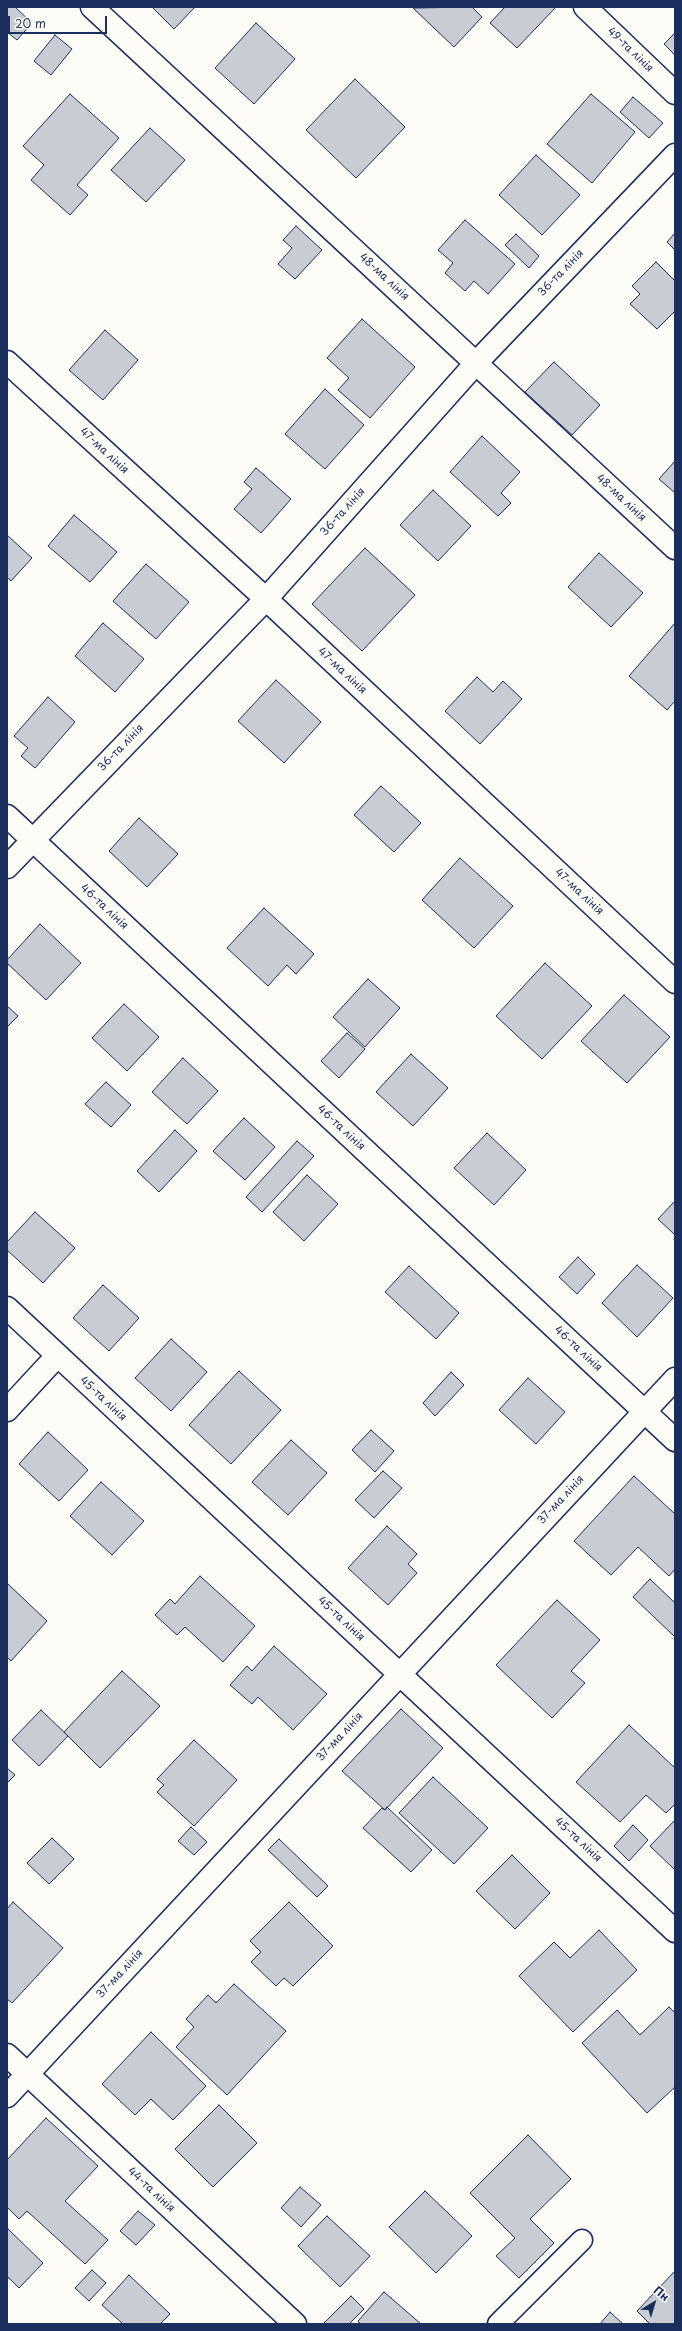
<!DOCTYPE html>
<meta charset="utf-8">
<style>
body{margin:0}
#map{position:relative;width:682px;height:2331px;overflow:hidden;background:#fdfcf7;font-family:"Playpen Sans",sans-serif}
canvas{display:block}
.frame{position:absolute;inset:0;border:8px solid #1b2f5e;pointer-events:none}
.north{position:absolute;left:634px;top:2283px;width:40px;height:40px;-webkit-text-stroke:3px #fdfcf7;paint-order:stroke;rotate:38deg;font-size:11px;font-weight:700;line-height:16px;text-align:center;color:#1b2f5e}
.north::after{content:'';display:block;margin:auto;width:14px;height:18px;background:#1b2f5e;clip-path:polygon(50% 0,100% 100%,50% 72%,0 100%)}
.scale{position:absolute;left:8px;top:16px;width:99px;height:18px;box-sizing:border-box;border:2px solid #1b2f5e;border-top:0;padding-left:5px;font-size:12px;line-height:14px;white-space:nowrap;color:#1b2f5e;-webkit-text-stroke:3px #fdfcf7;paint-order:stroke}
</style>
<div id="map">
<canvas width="682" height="2331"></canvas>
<div class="frame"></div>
<div class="north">Пн</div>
<div class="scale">20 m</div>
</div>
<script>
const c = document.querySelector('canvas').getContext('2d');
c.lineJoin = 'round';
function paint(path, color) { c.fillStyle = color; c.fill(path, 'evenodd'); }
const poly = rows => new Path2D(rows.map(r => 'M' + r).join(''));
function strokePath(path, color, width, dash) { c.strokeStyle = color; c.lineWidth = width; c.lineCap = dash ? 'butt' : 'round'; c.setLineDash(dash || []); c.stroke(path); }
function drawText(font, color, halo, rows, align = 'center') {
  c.font = font + ' "Playpen Sans",sans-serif'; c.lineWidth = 3; c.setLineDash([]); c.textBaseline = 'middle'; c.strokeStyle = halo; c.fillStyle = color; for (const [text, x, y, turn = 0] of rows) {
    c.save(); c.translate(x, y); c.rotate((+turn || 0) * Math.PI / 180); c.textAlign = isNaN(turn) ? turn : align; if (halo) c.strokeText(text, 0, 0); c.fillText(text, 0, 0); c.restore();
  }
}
const building = poly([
 [7,7,15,7,32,23,17,40,7,32,7,7],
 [152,7,195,7,174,29,152,7],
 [472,7,482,17,454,47,413,8,472,7],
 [505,7,556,7,517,48,490,23,505,7],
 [256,23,295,59,254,104,215,68,256,23],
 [675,33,675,55,664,44,675,33],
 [55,35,72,49,51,75,34,61,55,35],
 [355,79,405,127,356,178,306,130,355,79],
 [70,94,119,138,77,185,88,195,70,215,31,180,44,165,23,146,70,94],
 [591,94,635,132,592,183,547,144,591,94],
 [633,97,663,123,649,138,620,112,633,97],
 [150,128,185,160,146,202,111,170,150,128],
 [536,155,580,195,542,235,499,195,536,155],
 [465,220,515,264,488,294,474,281,465,291,445,273,453,263,438,250,465,220],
 [296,226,322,250,295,279,278,264,292,248,283,240,296,226],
 [675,233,675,250,667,242,675,233],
 [516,234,539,256,529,268,505,245,516,234],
 [656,262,675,281,675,311,657,329,630,304,640,294,632,286,656,262],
 [362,319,415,367,370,418,338,390,349,378,327,358,362,319],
 [105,330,138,360,103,400,69,370,105,330],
 [554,362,600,405,572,435,525,392,554,362],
 [325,389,364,425,325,469,285,434,325,389],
 [482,436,520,472,501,493,511,503,498,516,450,472,482,436],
 [675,461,675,493,659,479,675,461],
 [256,468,291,499,261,533,234,509,252,489,244,482,256,468],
 [433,490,471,526,438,561,400,525,433,490],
 [74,515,117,552,90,582,48,546,74,515],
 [7,535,32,558,11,581,7,577,7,535],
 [365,548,415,595,362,651,312,604,365,548],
 [599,553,643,593,611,627,568,587,599,553],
 [146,564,189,602,156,639,113,601,146,564],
 [103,623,144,659,115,692,75,656,103,623],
 [675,623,675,701,667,710,629,676,675,623],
 [477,677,493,692,503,681,522,699,480,744,445,711,477,677],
 [276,680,321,722,284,763,238,721,276,680],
 [48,697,75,722,35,768,21,756,28,748,14,736,48,697],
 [381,786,421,823,394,852,354,815,381,786],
 [139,818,178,854,147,887,109,851,139,818],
 [460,858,513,906,474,948,422,900,460,858],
 [264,908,314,954,296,974,287,965,268,986,227,948,264,908],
 [40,924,81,963,46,1000,7,963,7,960,40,924],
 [545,963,592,1006,542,1059,496,1016,545,963],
 [368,979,400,1008,365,1047,333,1017,368,979],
 [624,995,670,1037,627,1083,581,1041,624,995],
 [124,1004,159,1037,127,1071,92,1038,124,1004],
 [7,1006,18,1016,7,1027,7,1006],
 [347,1033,365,1049,339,1078,321,1061,347,1033],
 [411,1054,448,1088,413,1126,376,1092,411,1054],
 [183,1058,218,1091,187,1124,152,1092,183,1058],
 [106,1082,131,1105,111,1127,85,1104,106,1082],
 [244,1118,275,1147,245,1180,213,1151,244,1118],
 [175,1130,197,1151,159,1192,137,1171,175,1130],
 [487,1133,526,1170,494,1205,454,1168,487,1133],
 [297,1141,314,1156,262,1212,246,1197,297,1141],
 [307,1175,338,1204,304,1241,273,1212,307,1175],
 [675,1201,675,1235,658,1219,675,1201],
 [35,1212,75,1248,43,1283,7,1250,7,1242,35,1212],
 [578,1257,595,1274,577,1294,559,1277,578,1257],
 [637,1265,673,1298,637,1337,602,1303,637,1265],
 [409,1266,459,1313,436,1339,385,1292,409,1266],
 [103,1285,139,1318,109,1351,73,1318,103,1285],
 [171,1339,207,1372,171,1411,135,1378,171,1339],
 [239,1371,281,1410,231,1464,189,1425,239,1371],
 [451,1372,464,1385,435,1416,423,1403,451,1372],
 [528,1378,565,1412,536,1444,499,1410,528,1378],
 [371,1430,394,1451,375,1472,352,1450,371,1430],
 [48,1432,88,1470,59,1501,19,1464,48,1432],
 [291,1440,327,1473,288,1515,252,1482,291,1440],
 [383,1471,402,1488,374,1518,355,1500,383,1471],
 [634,1476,675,1514,675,1569,669,1576,638,1547,611,1575,574,1541,634,1476],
 [101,1482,144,1521,112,1555,70,1516,101,1482],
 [387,1526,417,1554,408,1564,417,1573,388,1605,348,1568,387,1526],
 [200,1576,255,1626,223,1662,185,1627,177,1635,155,1615,170,1599,175,1604,200,1576],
 [650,1579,675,1603,675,1637,633,1597,650,1579],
 [7,1583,47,1621,11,1661,7,1657,7,1583],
 [557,1600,600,1640,571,1671,585,1683,552,1718,496,1665,557,1600],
 [274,1646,327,1694,293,1730,258,1697,252,1704,230,1685,247,1666,252,1671,274,1646],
 [122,1671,160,1706,100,1768,64,1732,122,1671],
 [401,1709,443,1748,385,1810,342,1771,401,1709],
 [41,1710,68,1736,39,1766,12,1740,41,1710],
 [629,1725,675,1768,675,1804,666,1813,646,1795,620,1822,576,1782,629,1725],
 [194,1740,237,1780,194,1826,157,1792,164,1785,157,1779,194,1740],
 [7,1768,15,1775,7,1783,7,1768],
 [433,1777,488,1828,454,1864,399,1813,433,1777],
 [387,1807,432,1850,411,1872,363,1828,382,1808,385,1810,387,1807],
 [675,1820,675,1870,650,1846,675,1820],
 [633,1825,648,1840,629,1861,614,1846,633,1825],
 [191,1827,207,1842,194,1855,178,1841,191,1827],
 [52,1838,74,1859,49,1884,27,1863,52,1838],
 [279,1839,328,1886,317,1897,268,1850,279,1839],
 [512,1855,550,1893,515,1929,476,1891,512,1855],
 [13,1902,63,1948,12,2003,7,1999,7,1909,13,1902],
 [289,1902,333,1946,293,1986,284,1978,276,1986,251,1962,261,1952,250,1941,289,1902],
 [599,1930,637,1970,573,2032,519,1976,554,1942,570,1958,599,1930],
 [234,1984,286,2031,227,2095,176,2047,194,2027,186,2019,208,1995,216,2003,234,1984],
 [669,2007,675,2013,675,2087,647,2113,582,2043,617,2010,640,2035,669,2007],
 [151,2032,206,2086,173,2120,151,2099,135,2115,102,2084,151,2032],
 [219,2105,257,2143,213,2187,175,2149,219,2105],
 [46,2118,98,2166,65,2201,108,2240,85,2264,27,2211,19,2219,7,2207,7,2160,46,2118],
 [528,2135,571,2179,530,2219,554,2243,519,2278,496,2256,515,2238,470,2193,528,2135],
 [300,2187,321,2205,301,2227,281,2208,300,2187],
 [425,2191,472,2236,436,2273,389,2227,425,2191],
 [138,2211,155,2225,136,2245,120,2231,138,2211],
 [327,2216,370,2256,340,2287,298,2246,327,2216],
 [7,2228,43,2263,19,2288,7,2276,7,2228],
 [92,2270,106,2283,89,2301,75,2288,92,2270],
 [675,2271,675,2324,650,2324,637,2311,675,2271],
 [129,2275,170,2314,160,2324,123,2324,102,2305,129,2275],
 [384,2292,421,2324,361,2324,358,2321,384,2292],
 [351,2296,364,2309,349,2324,323,2324,351,2296],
 [610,2312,623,2324,600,2324,610,2312]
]);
const lane = poly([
 [498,2324,582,2240]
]);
const street = poly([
 [92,7,675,548],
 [585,7,675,93],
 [7,362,266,599,675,982],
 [7,816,675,1440],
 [7,867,266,599,477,362,675,155],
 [7,1308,675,1931],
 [7,1410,57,1356],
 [7,2055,295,2324],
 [7,2096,675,1379]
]);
const streetNames = [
 ["49-та лінія",630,50,44],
 ["36-та лінія",561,273,-46],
 ["48-ма лінія",384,277,43],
 ["47-ма лінія",104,451,43],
 ["48-ма лінія",621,498,43],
 ["36-та лінія",343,512,-48],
 ["47-ма лінія",342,671,43],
 ["36-та лінія",121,748,-46],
 ["47-ма лінія",579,892,43],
 ["46-та лінія",104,907,43],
 ["46-та лінія",341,1128,43],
 ["46-та лінія",578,1349,43],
 ["45-та лінія",103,1399,43],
 ["37-ма лінія",561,1500,-47],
 ["45-та лінія",341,1619,43],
 ["37-ма лінія",340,1737,-47],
 ["45-та лінія",578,1840,43],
 ["37-ма лінія",120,1974,-47],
 ["44-та лінія",151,2190,43]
];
paint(building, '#c9ccd3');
strokePath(building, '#1b2f5e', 1);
strokePath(lane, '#1b2f5e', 23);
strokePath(street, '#1b2f5e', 25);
strokePath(lane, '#fdfcf7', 20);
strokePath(street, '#fdfcf7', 22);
drawText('11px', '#1b2f5e', '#fdfcf7', streetNames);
</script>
